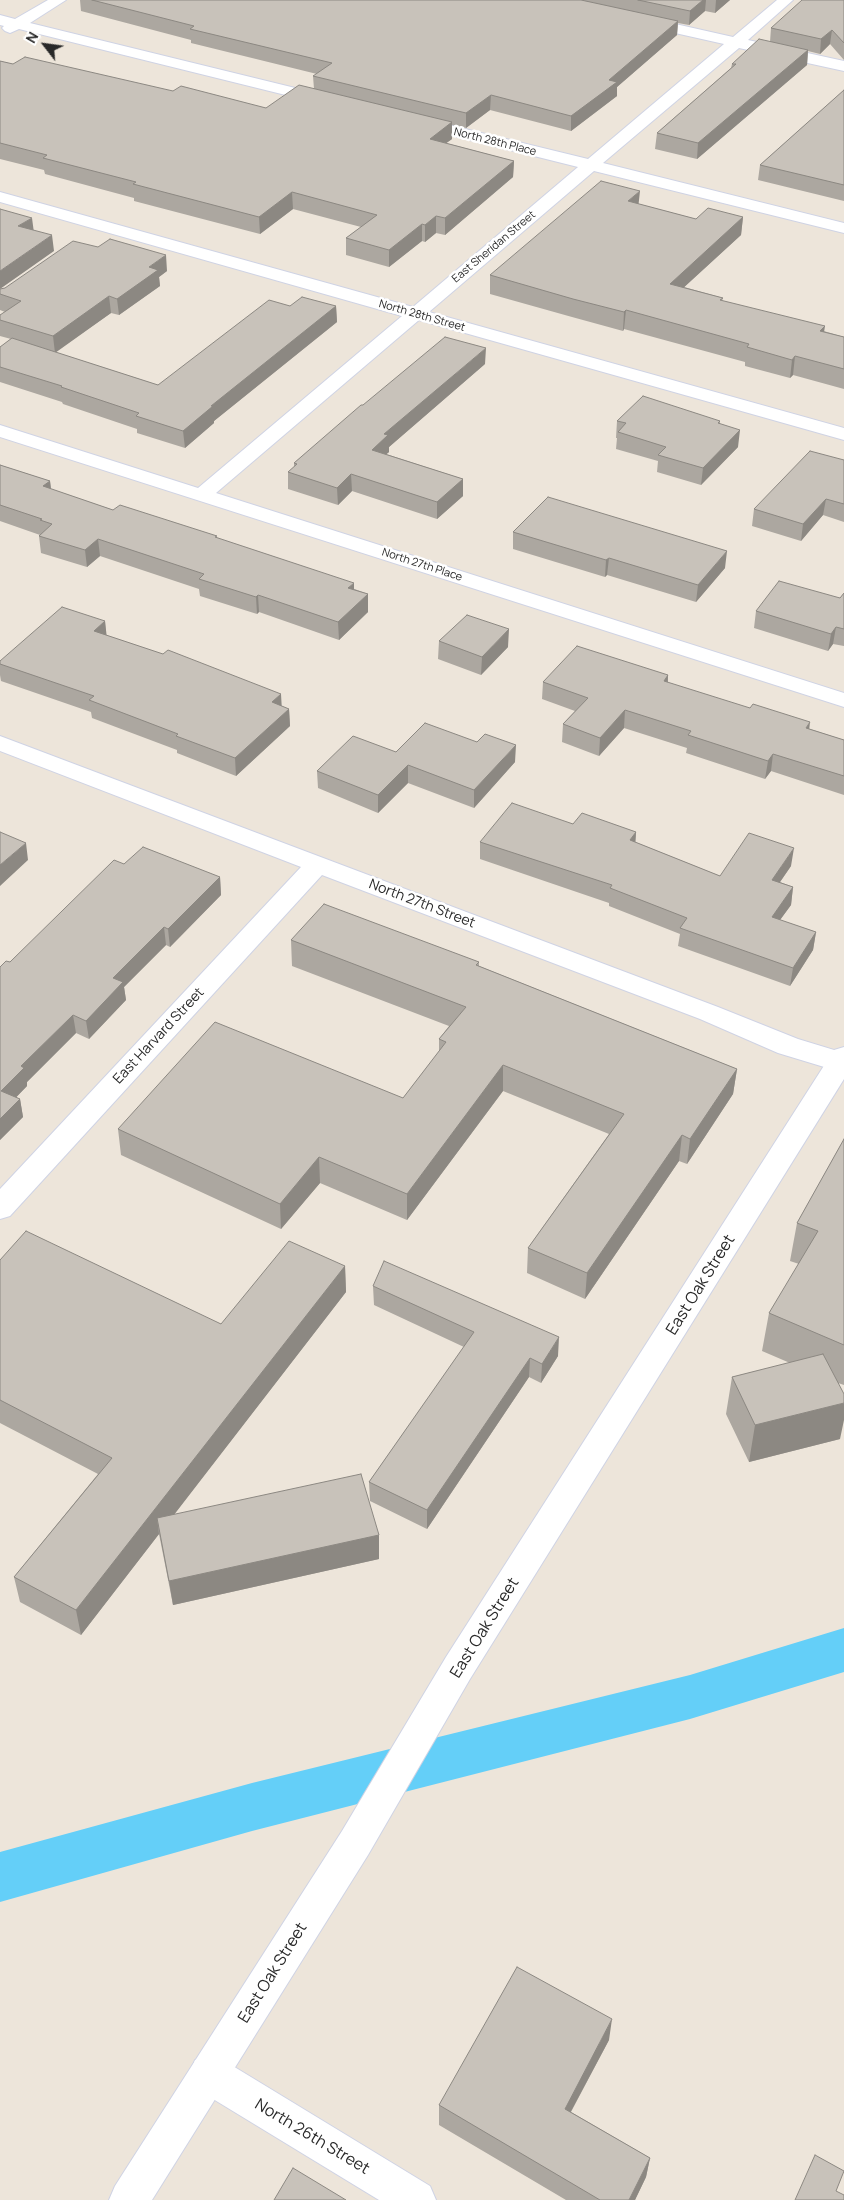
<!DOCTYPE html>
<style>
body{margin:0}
#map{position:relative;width:844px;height:2200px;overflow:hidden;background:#ede5da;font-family:Manrope,sans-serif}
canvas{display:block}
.north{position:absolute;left:20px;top:20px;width:50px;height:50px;-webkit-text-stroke:4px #fff;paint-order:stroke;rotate:300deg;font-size:14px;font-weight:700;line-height:20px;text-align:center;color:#292929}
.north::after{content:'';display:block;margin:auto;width:18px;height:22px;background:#292929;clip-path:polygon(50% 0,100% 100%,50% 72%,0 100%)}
</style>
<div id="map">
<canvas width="844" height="2200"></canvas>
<div class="north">N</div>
</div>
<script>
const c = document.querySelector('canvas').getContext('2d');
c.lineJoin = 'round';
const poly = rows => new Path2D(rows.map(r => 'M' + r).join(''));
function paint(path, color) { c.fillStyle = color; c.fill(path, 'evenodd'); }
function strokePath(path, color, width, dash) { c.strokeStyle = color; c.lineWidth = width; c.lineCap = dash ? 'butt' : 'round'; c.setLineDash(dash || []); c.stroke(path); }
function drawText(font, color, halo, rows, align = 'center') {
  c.font = font + ' Manrope,sans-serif'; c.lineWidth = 5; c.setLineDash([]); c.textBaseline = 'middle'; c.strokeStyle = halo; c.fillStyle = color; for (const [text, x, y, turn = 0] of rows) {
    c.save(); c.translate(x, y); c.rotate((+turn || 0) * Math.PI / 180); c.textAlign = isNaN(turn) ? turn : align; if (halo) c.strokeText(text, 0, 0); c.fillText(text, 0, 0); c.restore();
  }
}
const canal = poly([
 [844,1628,844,1672,690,1719,252,1831,0,1902,0,1852,252,1783,690,1675,844,1628]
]);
const minor = poly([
 [48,0,66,0,30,23,332,97,334,100,332,103,326,105,19,29,10,33,5,31,2,28,4,26,0,25,0,15,15,19,48,0],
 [777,0,793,0,748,40,844,61,844,71,739,48,603,163,844,223,844,233,594,171,429,312,844,428,844,440,419,320,216,493,844,693,844,707,0,437,0,425,198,488,402,316,0,202,0,192,413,307,578,167,410,125,408,122,410,119,416,117,588,159,724,44,635,24,632,21,635,18,640,16,733,37,777,0],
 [0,736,718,1007,798,1039,844,1053,844,1073,778,1053,700,1019,322,875,10,1216,0,1219,0,1189,301,867,0,751,0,736],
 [209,2055,223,2060,430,2186,436,2200,379,2200,195,2088,190,2074,195,2060,209,2055]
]);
const tertiary = poly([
 [844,1047,844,1079,470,1679,368,1855,152,2200,109,2200,115,2186,342,1831,446,1657,834,1050,844,1047]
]);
const wall = poly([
 [80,0,730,0,715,13,705,11,689,25,678,23,677,35,617,87,617,96,571,131,490,110,466,128,452,125,452,139,446,143,514,161,513,177,445,235,436,233,425,242,422,241,389,267,346,255,346,238,361,227,293,209,260,234,134,201,134,198,45,174,44,170,0,159,0,61,13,64,266,108,314,89,313,76,317,74,191,43,191,40,81,11],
 [844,0,844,60,830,44,820,54,808,51,807,65,697,159,655,149,657,133,731,68,732,64,770,42,771,28],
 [844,90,844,201,758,180,760,165],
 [639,204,696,219,743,217,741,235,684,287,723,298,722,301,844,337,844,389,793,375,790,378,745,366,745,362,624,329,623,331,572,317,490,294,490,275],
 [167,271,159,277,160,286,119,315,111,313,55,352,158,385,290,306,336,306,337,322,214,421,214,423,185,448,137,433,137,429,63,404,62,402,0,382,0,347,11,339,0,336,0,315,5,312,0,310,0,289],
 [485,364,389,447,389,452,386,454,463,479,463,496,437,519,352,491,338,505,288,489,288,472,294,467,294,463,363,405],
 [617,421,720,421,720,424,738,447,701,485,657,472,658,461,616,449,617,438,616,438],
 [844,460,844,522,823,515,801,541,752,526,754,509],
 [0,465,50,481,51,489,113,510,217,538,368,594,368,612,339,640,259,612,257,614,200,596,199,589,100,556,87,567,41,553,39,536,40,535,0,521],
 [513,532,725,568,696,602,607,575,605,577,513,549],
 [844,593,844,646,833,644,828,651,754,628,756,611,840,598],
 [105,621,106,635,281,694,281,706,289,709,290,726,236,776,177,753,177,750,92,718,91,712,1,681,0,675,0,661],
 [439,641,508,647,481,675,438,659],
 [668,675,668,683,844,740,844,795,771,771,765,779,686,753,687,748,624,728,599,756,562,742,563,724,575,711,542,699,543,682],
 [396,752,515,762,474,808,408,783,378,813,318,788,317,771],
 [573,824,636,832,635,842,720,876,791,866,780,882,793,887,791,905,780,920,816,932,813,950,790,986,678,946,680,934,609,906,609,903,480,859,480,842],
 [124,864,220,877,221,895,170,947,166,945,124,987,126,1000,89,1039,76,1033,27,1082,27,1086,16,1097,20,1099,23,1117,0,1140,0,967,10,962],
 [291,940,479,962,479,966,737,1069,733,1094,687,1164,679,1161,585,1299,527,1273,528,1248,609,1134,503,1091,407,1220,320,1183,281,1229,121,1155,118,1129,403,1098,439,1052,439,1039,449,1026,292,966],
 [844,1139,844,1385,838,1383,840,1439,749,1462,726,1414,732,1377,790,1363,762,1351,769,1313,799,1264,790,1261,797,1223],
 [0,1260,221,1324,345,1266,346,1292,174,1514,379,1535,379,1559,173,1605,159,1534,81,1635,20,1602,14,1577,98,1474,0,1423],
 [373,1286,558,1356,541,1383,529,1377,427,1529,370,1501,369,1482,464,1347,374,1305],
 [609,2040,571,2112,650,2158,646,2177,635,2200,566,2200,439,2125,439,2105]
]);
const shadedWall = poly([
 [703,0,706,0,705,11,689,25,690,11],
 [716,0,730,0,715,13],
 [678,21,677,35,617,87,617,96,571,131,571,116,609,80],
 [832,30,830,44,820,54,821,39],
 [808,50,807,65,697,159,698,143],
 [491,95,490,110,466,128,466,113],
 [452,122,452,139,430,155,430,139],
 [514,161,513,177,445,235,445,218],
 [640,191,638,209,628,201],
 [292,192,293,209,260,234,259,217],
 [436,216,436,233,425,242,425,225],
 [743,217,741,235,668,302,670,284],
 [32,218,34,233,18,226],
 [422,224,422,241,389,267,389,250],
 [52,235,54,251,0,289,0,271],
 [166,255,167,271,159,277,160,286,119,315,117,299,149,267],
 [109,296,111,313,55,353,53,336],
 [336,306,337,322,214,421,214,423,185,448,183,431,211,406],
 [626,310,624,329,623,331,624,312],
 [825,326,822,345,820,331],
 [486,348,485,364,389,447,389,452,372,467,372,450,384,434],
 [795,356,793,375,790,378,792,360],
 [740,430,738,447,701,485,703,468],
 [351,474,352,491,338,505,337,488],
 [463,479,463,496,437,519,437,502],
 [50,481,52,498,43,486],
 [826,499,823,515,801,541,803,524],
 [98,539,100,556,87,567,85,550],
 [727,551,725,568,696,602,698,585],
 [609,558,607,575,605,577,606,560],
 [354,583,354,600,348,588],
 [368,594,368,612,339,640,338,622],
 [258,595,259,612,257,614,256,597],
 [105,621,107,639,94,631],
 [836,627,833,644,828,651,831,634],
 [509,629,508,647,481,675,482,657],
 [668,675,667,693,664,681],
 [281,694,282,711,272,702],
 [289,709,290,726,236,776,235,758],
 [625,710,624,728,599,756,600,738],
 [810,722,808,740,806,728],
 [516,745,515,762,474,808,474,790],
 [773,754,771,771,765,779,768,761],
 [408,765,408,783,378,813,378,795],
 [636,832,635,850,630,840],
 [26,843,28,860,0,886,0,865],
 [794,848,791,866,769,898,772,880],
 [220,877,221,895,170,947,168,929],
 [793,887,791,905,769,935,772,917],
 [164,927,166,945,124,987,126,1000,89,1039,86,1021,113,978],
 [816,932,813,950,790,986,793,968],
 [73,1015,76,1033,27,1082,27,1086,5,1109,1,1091,21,1066],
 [503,1065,503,1091,407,1220,407,1194],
 [737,1069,733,1094,687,1164,690,1139],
 [20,1099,23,1117,0,1140,0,1119],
 [682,1135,679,1161,585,1299,587,1273],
 [319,1157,320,1183,281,1229,280,1204],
 [345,1266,346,1292,160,1533,157,1518,159,1534,81,1635,76,1610],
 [559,1337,558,1356,541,1383,542,1364],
 [530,1358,529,1377,427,1529,427,1510],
 [844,1403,844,1420,840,1439,749,1462,755,1425],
 [379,1535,379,1559,173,1605,169,1581],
 [612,2019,609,2040,562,2128,565,2109],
 [650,2158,646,2177,635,2200,629,2200]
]);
const building = poly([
 [92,0,581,0,678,21,609,80,617,82,571,116,491,95,466,113,313,76,332,63,190,29,194,26,92,0],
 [638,0,703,0,690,11,638,0],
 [802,0,844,0,844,43,832,30,821,39,771,28,802,0],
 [759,39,808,50,698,143,657,133,736,64,732,64,759,39],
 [25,57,173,91,181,86,266,108,299,85,452,122,430,139,514,161,445,218,436,216,425,225,422,224,389,250,346,238,377,215,292,192,259,217,133,184,136,182,43,158,47,155,0,143,0,61,13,64,25,57],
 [844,90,844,185,760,165,844,90],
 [601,181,640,191,628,201,696,219,708,208,743,217,670,284,723,298,720,300,825,326,820,331,844,337,844,369,795,356,792,360,747,347,749,344,626,310,624,312,573,299,490,275,601,181],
 [0,209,32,218,18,226,52,235,0,271,0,209],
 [110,239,166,255,149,267,158,270,117,299,109,296,53,336,0,320,0,315,21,301,0,294,0,289,5,288,73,241,98,247,110,239],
 [302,297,336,306,211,406,213,406,183,431,136,416,139,413,61,387,62,386,0,367,0,347,12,338,158,385,269,300,290,306,302,297],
 [445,337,486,348,384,434,388,435,372,450,463,479,437,502,351,474,337,488,288,472,297,464,294,463,361,405,363,405,445,337],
 [643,396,720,421,718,423,740,430,703,468,658,455,666,447,618,432,626,423,617,421,643,396],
 [810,451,844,460,844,504,826,499,803,524,754,509,810,451],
 [0,465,50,481,43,486,113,510,120,505,217,536,215,537,354,583,348,588,368,594,338,622,258,595,256,597,199,579,204,574,98,539,85,550,39,536,52,524,40,520,42,519,0,505,0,465],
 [548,497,727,551,698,585,609,558,606,560,513,532,548,497],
 [779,581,840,598,844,593,844,629,836,627,831,634,756,611,779,581],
 [62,607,105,621,94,631,163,654,168,650,281,694,272,702,289,709,235,758,176,736,178,734,89,700,94,696,0,664,0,661,62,607],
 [467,615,509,629,482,657,439,641,467,615],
 [577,646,668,675,664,681,750,708,753,704,810,722,806,728,844,740,844,776,773,754,768,761,688,735,691,731,625,710,600,738,563,724,588,698,543,682,577,646],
 [425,723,477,742,485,734,516,745,474,790,408,765,378,795,317,771,353,736,396,752,425,723],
 [512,803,573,824,582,813,636,832,630,840,720,876,749,833,794,848,772,880,793,887,772,917,816,932,793,968,680,928,687,918,610,888,612,885,480,842,512,803],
 [0,832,26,843,0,865,0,832],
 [143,847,220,877,168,929,164,927,113,978,123,982,86,1021,73,1015,21,1066,24,1068,1,1091,20,1099,0,1119,0,967,6,961,10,962,114,860,124,864,143,847],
 [324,904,479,962,476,965,737,1069,690,1139,682,1135,587,1273,528,1248,624,1114,503,1065,407,1194,319,1157,280,1204,118,1129,215,1022,403,1098,446,1042,439,1039,466,1007,291,940,324,904],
 [844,1139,844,1345,769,1313,818,1231,797,1223,844,1139],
 [26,1231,221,1324,289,1241,345,1266,76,1610,14,1577,112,1458,0,1400,0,1260,26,1231],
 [384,1261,559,1337,542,1364,530,1358,427,1510,369,1482,474,1332,373,1286,384,1261],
 [823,1354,844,1394,844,1403,755,1425,732,1377,823,1354],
 [361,1474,379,1535,169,1581,157,1518,361,1474],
 [517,1967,612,2019,565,2109,650,2158,629,2200,600,2200,439,2105,517,1967],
 [815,2155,844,2171,836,2191,844,2195,844,2200,795,2200,815,2155],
 [293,2168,346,2200,274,2200,293,2168]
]);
const farStreetnames = [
 ["North 28th Place",495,142,14],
 ["East Sheridan Street",494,247,-40],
 ["North 28th Street",422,316,16],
 ["North 27th Place",422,565,18]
];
const streetNames = [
 ["North 27th Street",422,904,21],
 ["East Harvard Street",159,1036,-47]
];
const nearStreetnames = [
 ["East Oak Street",701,1285,-58],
 ["East Oak Street",485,1628,-58],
 ["East Oak Street",273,1973,-58],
 ["North 26th Street",312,2137,31]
];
paint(canal, '#64cff8');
strokePath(minor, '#cfd3e4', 2);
strokePath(tertiary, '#cfd3e4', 2);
paint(minor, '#fff');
paint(tertiary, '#fff');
paint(wall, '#aca7a0');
paint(shadedWall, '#8c8882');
paint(building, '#c8c2ba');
strokePath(building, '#8c8882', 1);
drawText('11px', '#292929', '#fff', farStreetnames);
drawText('14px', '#292929', '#fff', streetNames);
drawText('16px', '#292929', '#fff', nearStreetnames);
</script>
